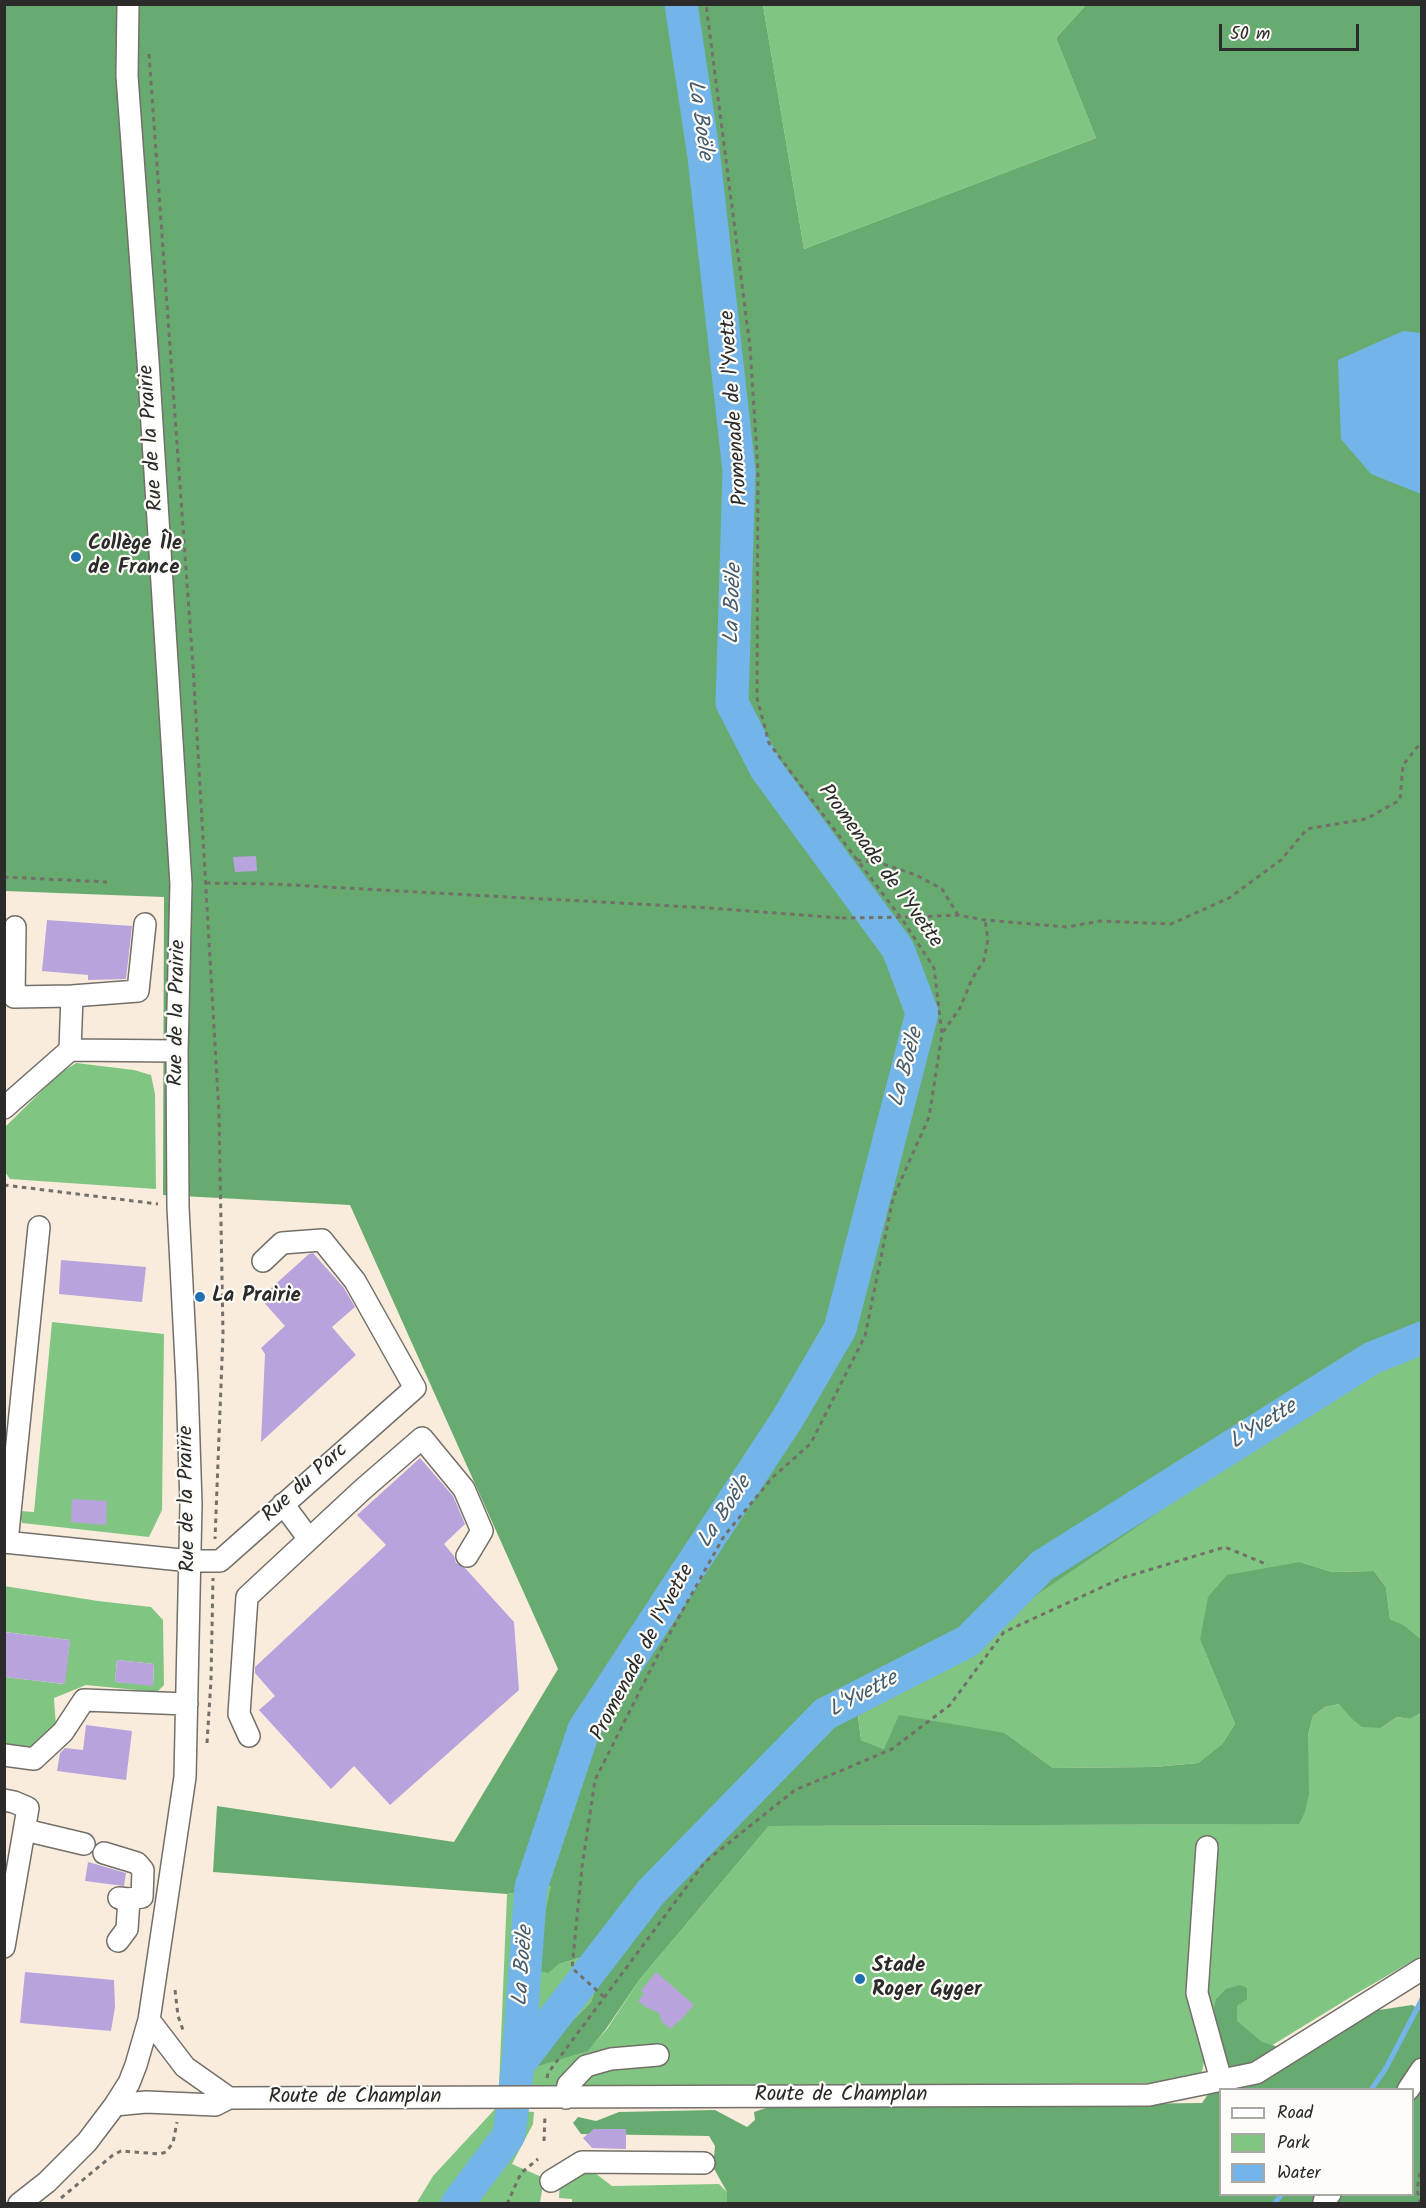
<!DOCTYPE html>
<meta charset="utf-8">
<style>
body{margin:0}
#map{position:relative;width:1426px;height:2208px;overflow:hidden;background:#f9ecdc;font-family:Kalam,sans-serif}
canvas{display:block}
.frame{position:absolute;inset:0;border:6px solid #2b2b2b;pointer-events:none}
.legend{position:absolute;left:1219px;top:2088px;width:195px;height:108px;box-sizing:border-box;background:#fdfcf7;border:2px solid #a9a8a5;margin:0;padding:8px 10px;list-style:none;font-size:18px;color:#2b2b2b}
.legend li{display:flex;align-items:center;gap:12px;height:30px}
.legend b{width:30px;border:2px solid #a9a8a5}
.scale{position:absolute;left:1219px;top:24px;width:140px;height:27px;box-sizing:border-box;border:3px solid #2b2b2b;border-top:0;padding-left:8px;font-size:18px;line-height:21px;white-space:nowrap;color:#2b2b2b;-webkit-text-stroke:4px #fdfcf7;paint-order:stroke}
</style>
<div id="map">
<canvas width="1426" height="2208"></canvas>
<div class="frame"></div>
<ul class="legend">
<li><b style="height:8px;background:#fff"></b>Road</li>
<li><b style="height:16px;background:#80c682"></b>Park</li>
<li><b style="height:16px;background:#73b5e8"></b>Water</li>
</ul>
<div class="scale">50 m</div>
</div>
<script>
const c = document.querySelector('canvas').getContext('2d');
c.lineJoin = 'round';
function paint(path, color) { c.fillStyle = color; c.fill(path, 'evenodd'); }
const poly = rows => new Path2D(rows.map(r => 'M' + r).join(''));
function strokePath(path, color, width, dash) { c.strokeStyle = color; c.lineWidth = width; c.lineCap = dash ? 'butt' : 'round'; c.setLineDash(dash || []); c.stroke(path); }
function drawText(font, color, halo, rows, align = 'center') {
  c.font = font + ' Kalam,sans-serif'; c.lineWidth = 4.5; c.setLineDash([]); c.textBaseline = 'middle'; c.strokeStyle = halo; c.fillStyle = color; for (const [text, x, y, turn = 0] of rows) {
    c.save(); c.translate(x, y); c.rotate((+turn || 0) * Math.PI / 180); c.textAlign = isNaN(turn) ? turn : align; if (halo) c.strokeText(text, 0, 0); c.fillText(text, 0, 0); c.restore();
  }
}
const green = poly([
 [763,5,1086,5,1056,38,1096,138,804,249],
 [76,1063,134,1070,151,1075,155,1094,156,1189,10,1179,5,1172,5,1127,59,1074],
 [52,1322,164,1334,162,1510,149,1537,22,1523,19,1511,34,1512],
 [1421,1346,1421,1639,1404,1625,1390,1619,1386,1587,1374,1571,1332,1572,1300,1562,1200,1640,1235,1724,1222,1744,1198,1763,1154,1767,1053,1768,1005,1733,884,1749,861,1740,858,1715,1389,1356],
 [4,1586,98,1601,151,1607,163,1620,164,1685,157,1692,86,1685,54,1698,56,1728,31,1747,5,1744,5,1677,64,1684,70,1640,5,1632],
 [117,1660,154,1664,153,1685,115,1682],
 [1339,1704,1381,1728,1397,1717,1410,1719,1421,1713,1421,1956,1354,1995,1266,2049,1214,2008,1200,2083,499,2086,507,1894,551,1886,549,1973,559,1964,582,1957,591,1965,599,1976,591,2002,570,2023,552,2030,535,2031,575,2054,588,2050,607,2029,640,1979,769,1826,1247,1824,1308,1735,1313,1716,1325,1707],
 [495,2109,534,2112,533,2124,512,2164,544,2178,540,2203,416,2204,433,2176],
 [591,2170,612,2186,719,2184,727,2192,727,2204,572,2204,572,2199,559,2198,560,2181]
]);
const forest = poly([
 [5,5,763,5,804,249,1096,138,1056,38,1086,5,1421,5,1421,1346,1389,1356,858,1716,861,1740,884,1749,899,1715,1005,1733,1053,1768,1154,1767,1198,1763,1222,1744,1235,1724,1200,1640,1208,1597,1227,1575,1300,1562,1332,1572,1374,1571,1386,1587,1390,1619,1404,1625,1421,1639,1421,1713,1410,1719,1397,1717,1381,1728,1362,1727,1351,1718,1339,1704,1325,1707,1313,1716,1308,1735,1309,1794,1305,1812,1299,1824,769,1826,640,1979,606,2029,588,2051,538,2066,531,2062,526,2048,528,2035,535,2031,552,2030,570,2023,591,2002,599,1976,591,1965,582,1957,559,1964,549,1973,533,1970,551,1886,507,1894,213,1872,217,1806,454,1842,558,1669,350,1205,163,1195,164,897,5,891],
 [1240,1985,1247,1988,1247,1999,1237,2006,1237,2021,1262,2042,1289,2050,1333,2017,1412,2005,1421,2010,1421,2054,1417,2067,1422,2082,1421,2203,727,2203,727,2192,713,2167,715,2146,709,2136,581,2134,573,2123,578,2117,596,2121,619,2112,715,2110,747,2127,755,2120,754,2112,766,2108,1202,2103,1213,2087,1207,2044,1216,1999,1226,1989],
 [1220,2090,1412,2090,1412,2194,1220,2194]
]);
const water = poly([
 [1403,331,1421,333,1421,494,1371,474,1341,439,1338,360]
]);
const stream = poly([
 [1371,2090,1386,2068,1422,1999],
 [1274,2204,1282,2194]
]);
const river = poly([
 [518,2065,651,1892,825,1714,968,1641,1042,1566,1372,1358,1422,1338],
 [457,2204,509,2135,518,2065,531,1887,584,1729,788,1418,840,1329,922,1013,898,949,766,769,732,703,739,471,704,157,681,4]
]);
const building = poly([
 [256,856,257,871,235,872,233,857],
 [47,920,132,926,126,979,88,980,88,975,42,971],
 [313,1253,344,1288,355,1307,332,1327,356,1355,261,1442,265,1354,261,1348,285,1326,260,1298,309,1254],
 [61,1260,146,1267,142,1302,59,1294],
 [420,1458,453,1496,465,1524,444,1544,454,1556,456,1563,465,1568,514,1622,519,1690,390,1805,354,1766,331,1789,259,1710,275,1696,255,1673,255,1667,386,1545,357,1515],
 [72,1499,107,1501,106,1525,71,1522],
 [4,1632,70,1640,65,1684,4,1677],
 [117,1660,154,1664,153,1686,115,1682],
 [86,1725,132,1731,126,1780,57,1771,60,1753,65,1748,83,1750],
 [88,1862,126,1873,124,1886,85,1881],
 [25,1972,114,1980,115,2007,111,2031,20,2023],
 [656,1972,694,2005,679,2022,678,2021,671,2029,662,2022,659,2013,646,2007,638,2001,644,1994,641,1991],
 [594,2129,626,2129,626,2149,592,2148,583,2138]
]);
const path = poly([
 [149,54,193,666,219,1113,223,1334,215,1539],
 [857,860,880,863,916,875,942,889,958,915],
 [4,877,107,882],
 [206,883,272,884,709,908,842,918],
 [919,917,958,915,985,920,1067,927,1100,921,1171,924,1229,898,1281,860,1307,829,1366,819,1400,800,1403,765,1422,741],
 [943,1032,960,1008,972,979,984,960,988,940,985,920],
 [4,1185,158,1204],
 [207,1743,211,1680,213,1578],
 [175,1990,178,2016,183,2030],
 [604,1997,572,1968,582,1867,595,1780,659,1653,724,1536,773,1477,811,1443,865,1336,893,1198,929,1117,942,1034,934,968,904,922,769,743,757,698,758,470,750,347,706,4],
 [547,2078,548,2073,705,1862,795,1790,892,1749,950,1705,1004,1632,1122,1578,1225,1547,1268,1565],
 [544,2141,545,2115],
 [61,2198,113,2155,121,2151,160,2154,166,2152,173,2143,177,2122],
 [507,2204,521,2173,538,2159],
 [1420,2204,1417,2189,1422,2163]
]);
const minor = poly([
 [15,927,14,997,72,996,138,991,145,924],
 [70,1050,72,996],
 [4,1108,70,1050,177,1051],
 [283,1504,309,1539],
 [4,1542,191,1561,220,1561,415,1388,355,1281,322,1240,282,1243,263,1261],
 [7,1542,39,1227],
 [249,1736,239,1714,247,1597,362,1490,422,1438,464,1489,482,1531,467,1556],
 [4,1755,34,1759,63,1732,84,1700,187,1704],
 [4,1800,14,1802,28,1808,4,1947],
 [25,1830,84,1844],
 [1207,1847,1197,1993,1221,2080],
 [104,1853,137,1863,143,1870,142,1897,129,1899],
 [118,1941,127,1929,129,1899,119,1898],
 [149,2020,185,2067,229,2098],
 [1408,2090,1422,2069],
 [566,2098,568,2085,586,2066,611,2059,658,2055],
 [115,2105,146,2102,215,2105,229,2098,1149,2095,1256,2073,1422,1969],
 [551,2181,582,2162,704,2163],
 [1324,2201,1330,2194],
 [19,2204,47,2182,87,2142,115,2105,129,2083,136,2065,149,2020,185,1777,191,1504,187,1382,178,1207,177,1051,181,884,148,361,127,76,128,4]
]);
const pathBridge = poly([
 [842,918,919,917]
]);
const markers = [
 [76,557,6,"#1f6fb2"],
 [200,1297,6,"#1f6fb2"],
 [860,1979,6,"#1f6fb2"]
];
const streetNames = [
 ["Promenade de l'Yvette",736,408,-94],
 ["Rue de la Prairie",153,438,-94],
 ["Promenade de l'Yvette",879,867,54],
 ["Rue de la Prairie",179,1013,-89],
 ["Rue du Parc",306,1484,-42],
 ["Rue de la Prairie",189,1499,-91],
 ["Promenade de l'Yvette",644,1653,-62],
 ["Route de Champlan",841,2096],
 ["Route de Champlan",355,2098]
];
const poiNames = [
 ["Collège Île",88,545],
 ["de France",88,569],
 ["La Prairie",212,1297],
 ["Stade",872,1967],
 ["Roger Gyger",872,1991]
];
const waterNames = [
 ["La Boële",698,120,82],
 ["La Boële",735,604,-88],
 ["La Boële",908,1068,-75],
 ["L'Yvette",1264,1426,-32],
 ["La Boële",726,1513,-57],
 ["L'Yvette",864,1696,-28],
 ["La Boële",525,1966,-86]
];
paint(green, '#80c682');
paint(forest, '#68ab70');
paint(water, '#73b5e8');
strokePath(stream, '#73b5e8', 5);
strokePath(river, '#73b5e8', 33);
paint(building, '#b8a3dd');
strokePath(minor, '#736f69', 24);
strokePath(path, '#736f69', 3, [4.5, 4.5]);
strokePath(minor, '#fff', 21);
strokePath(pathBridge, '#736f69', 3, [4.5, 4.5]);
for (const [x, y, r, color] of markers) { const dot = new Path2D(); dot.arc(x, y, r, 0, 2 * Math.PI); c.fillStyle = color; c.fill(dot); strokePath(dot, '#fdfcf7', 2); }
drawText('21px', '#2b2b2b', '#fdfcf7', streetNames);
drawText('bold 21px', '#2b2b2b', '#fdfcf7', poiNames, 'left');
drawText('italic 22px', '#445b6d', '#fdfcf7', waterNames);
</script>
